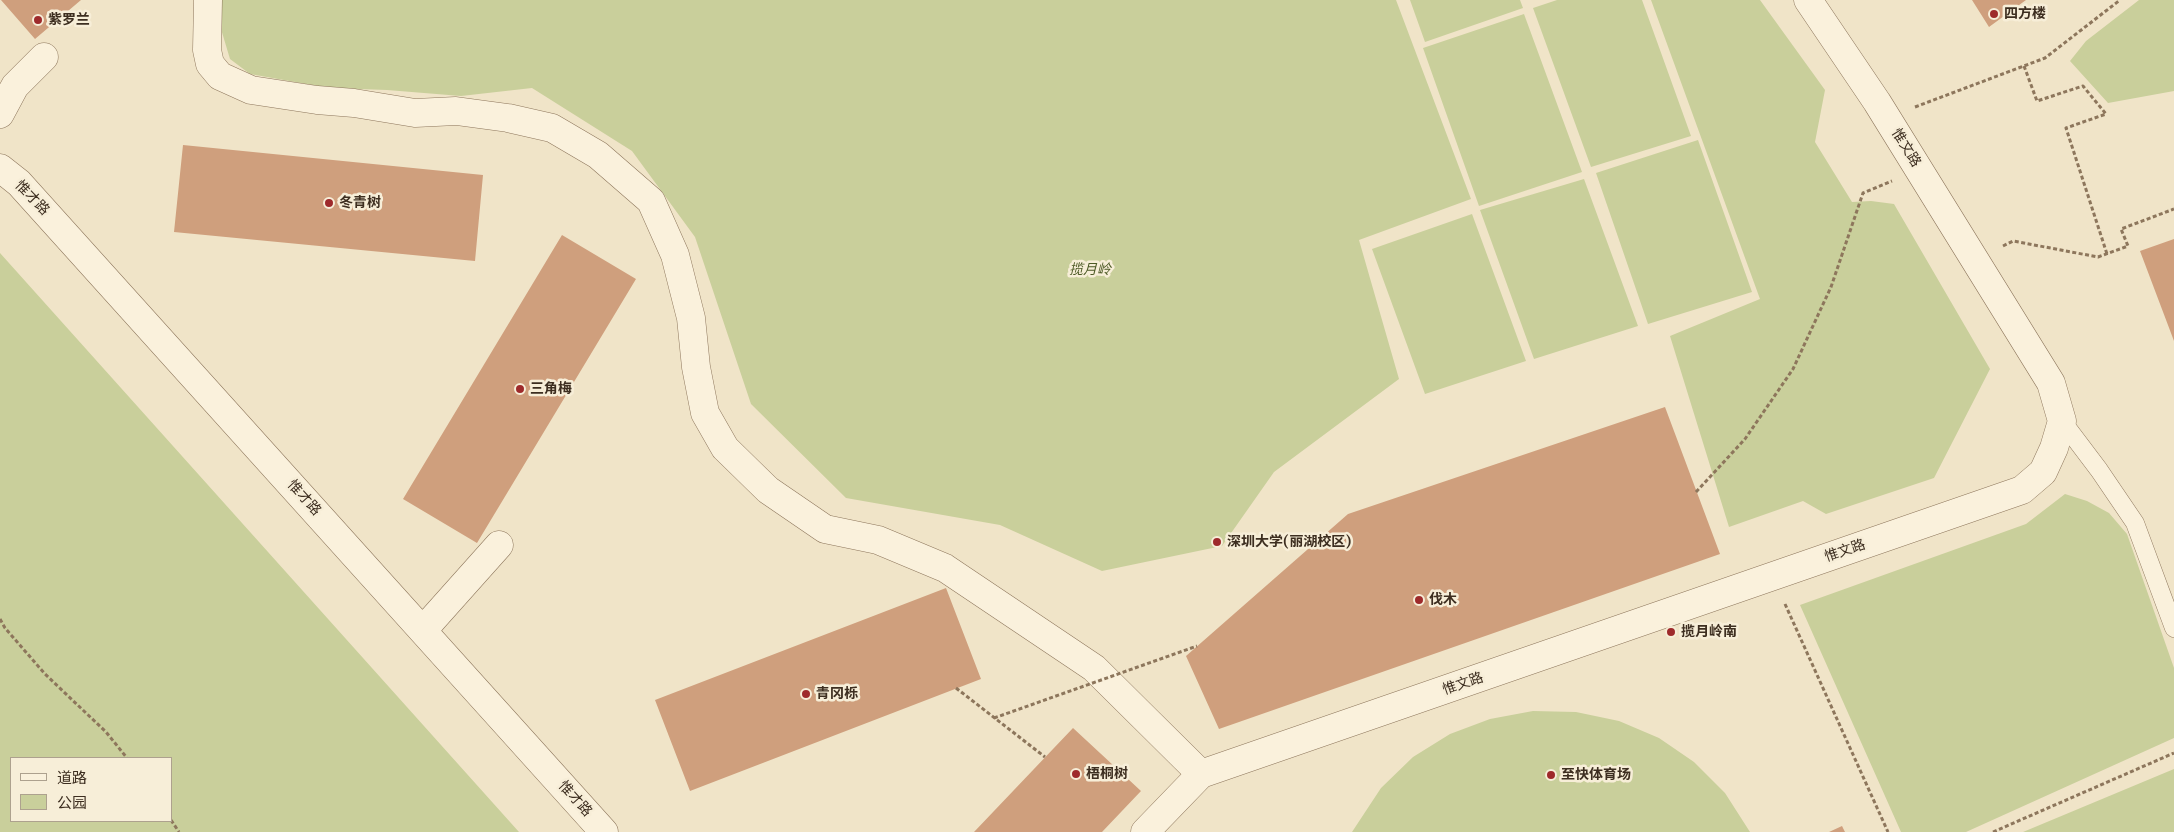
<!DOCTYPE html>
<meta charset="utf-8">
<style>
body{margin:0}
#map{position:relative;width:2174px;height:832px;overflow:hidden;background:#f0e4c8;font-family:Merriweather,"Noto Sans SC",serif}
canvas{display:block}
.legend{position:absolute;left:10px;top:757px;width:162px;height:65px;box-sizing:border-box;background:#f7eed8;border:1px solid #ada18e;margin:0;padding:6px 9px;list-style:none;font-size:15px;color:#3d2e20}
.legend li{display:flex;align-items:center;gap:10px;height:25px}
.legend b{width:25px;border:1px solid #ada18e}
</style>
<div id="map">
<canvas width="2174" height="832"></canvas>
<ul class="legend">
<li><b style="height:6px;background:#faf1dc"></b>道路</li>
<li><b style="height:14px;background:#c9cf9b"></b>公园</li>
</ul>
</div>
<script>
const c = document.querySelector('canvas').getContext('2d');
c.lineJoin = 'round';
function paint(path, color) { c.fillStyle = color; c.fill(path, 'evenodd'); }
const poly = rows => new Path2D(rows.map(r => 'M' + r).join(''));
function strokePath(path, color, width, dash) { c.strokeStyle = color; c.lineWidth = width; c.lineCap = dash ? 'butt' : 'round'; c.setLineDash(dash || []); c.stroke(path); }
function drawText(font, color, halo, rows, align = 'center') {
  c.font = font + ' Merriweather,"Noto Sans SC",serif'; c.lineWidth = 5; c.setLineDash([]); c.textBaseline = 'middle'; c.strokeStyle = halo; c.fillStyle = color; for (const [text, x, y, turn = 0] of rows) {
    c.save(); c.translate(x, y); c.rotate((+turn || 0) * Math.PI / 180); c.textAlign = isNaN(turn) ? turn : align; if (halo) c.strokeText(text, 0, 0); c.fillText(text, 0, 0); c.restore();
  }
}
const green = poly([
 [220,0,1396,0,1471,199,1359,240,1399,379,1274,472,1222,546,1102,571,1000,525,846,498,751,404,695,237,632,151,532,88,461,96,387,90,329,88,250,74,230,59,221,29],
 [1410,0,1520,0,1523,8,1425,42],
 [1557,0,1642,0,1691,136,1591,167,1533,8],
 [1651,0,1760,0,1825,90,1815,142,1852,202,1871,201,1894,204,1990,369,1934,478,1826,514,1803,501,1729,527,1670,336,1760,299],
 [2139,0,2174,0,2174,91,2108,103,2070,61,2086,41],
 [1524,14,1582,172,1479,206,1423,48],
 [1698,140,1752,292,1648,324,1596,173],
 [1584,179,1638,326,1534,359,1480,210],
 [1472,214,1526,361,1425,394,1372,249],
 [0,253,519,832,0,832],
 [11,758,171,758,171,821,11,821],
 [2065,494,2087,501,2109,513,2127,534,2174,668,2174,738,1966,832,1901,832,1800,605,2026,524],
 [1533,711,1576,712,1619,721,1659,738,1694,762,1725,793,1750,832,1352,832,1381,788,1413,757,1450,734,1490,719],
 [2174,769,2174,832,2023,832]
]);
const building = poly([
 [1,0,81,0,35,39],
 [1972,0,2026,0,1989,27],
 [183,145,483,175,475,261,174,232],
 [562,235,636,279,477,543,403,499],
 [2174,239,2174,341,2140,251],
 [1665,407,1720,554,1219,729,1186,656,1348,514],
 [946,588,981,679,690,791,655,700],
 [1073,728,1141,791,1102,832,974,832],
 [1842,826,1845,832,1829,832]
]);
const path = poly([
 [2024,66,2037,101,2083,86,2106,114,2066,128,2107,254],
 [1915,107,2045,58,2120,0],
 [2003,246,2013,241,2098,257,2128,246,2121,229,2174,209],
 [1696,492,1745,439,1793,369,1831,287,1863,193,1892,181],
 [1785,604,1888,832],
 [0,619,5,628,45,674,106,732,127,758],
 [956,688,1045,757],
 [171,820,179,832],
 [1993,832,2174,753]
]);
const lane = poly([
 [2062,421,2099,470,2135,523,2174,628]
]);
const street = poly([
 [208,0,207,50,210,64,220,76,251,90,317,100,354,103,415,113,456,111,508,118,552,128,598,155,651,201,675,255,691,318,696,367,705,413,725,448,768,490,825,529,878,540,945,568,1094,668,1201,774],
 [0,114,15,86,44,57],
 [0,168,19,183,604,832],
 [424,629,499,545],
 [1145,832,1201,774,2022,490,2043,472,2054,448,2062,421,2051,383,1877,102,1808,0]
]);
const pathBridge = poly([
 [994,718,1197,646]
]);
const markers = [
 [1994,14,5,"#9e2a2b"],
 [38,20,5,"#9e2a2b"],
 [329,203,5,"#9e2a2b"],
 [520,389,5,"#9e2a2b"],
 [1217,542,5,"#9e2a2b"],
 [1419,600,5,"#9e2a2b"],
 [1671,632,5,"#9e2a2b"],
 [806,694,5,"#9e2a2b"],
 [1076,774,5,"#9e2a2b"],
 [1551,775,5,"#9e2a2b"]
];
const poiNames = [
 ["四方楼",2004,14],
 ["紫罗兰",48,20],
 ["冬青树",339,203],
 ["三角梅",530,389],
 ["深圳大学(丽湖校区)",1227,542],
 ["伐木",1429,600],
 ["揽月岭南",1681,632],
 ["青冈栎",816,694],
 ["梧桐树",1086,774],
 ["至快体育场",1561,775]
];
const streetNames = [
 ["惟文路",1906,148,58],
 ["惟才路",32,198,46],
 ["惟才路",304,498,48],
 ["惟文路",1845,551,-19],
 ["惟文路",1463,684,-19],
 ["惟才路",575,799,48]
];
const parkNames = [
 ["揽月岭",1090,270]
];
paint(green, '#c9cf9b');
paint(building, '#cf9f7d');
strokePath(lane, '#8d765c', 19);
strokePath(street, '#8d765c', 29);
strokePath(path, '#8d765c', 3, [4, 2.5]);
strokePath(lane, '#faf1dc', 18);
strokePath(street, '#faf1dc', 28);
strokePath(pathBridge, '#8d765c', 3, [4, 2.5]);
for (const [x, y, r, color] of markers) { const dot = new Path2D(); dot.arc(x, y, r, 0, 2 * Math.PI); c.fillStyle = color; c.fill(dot); strokePath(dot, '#f7eed8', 2); }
drawText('bold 14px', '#3d2e20', '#f7eed8', poiNames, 'left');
drawText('14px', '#3d2e20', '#f7eed8', streetNames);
drawText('italic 14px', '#4d5a26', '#f7eed8', parkNames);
</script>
